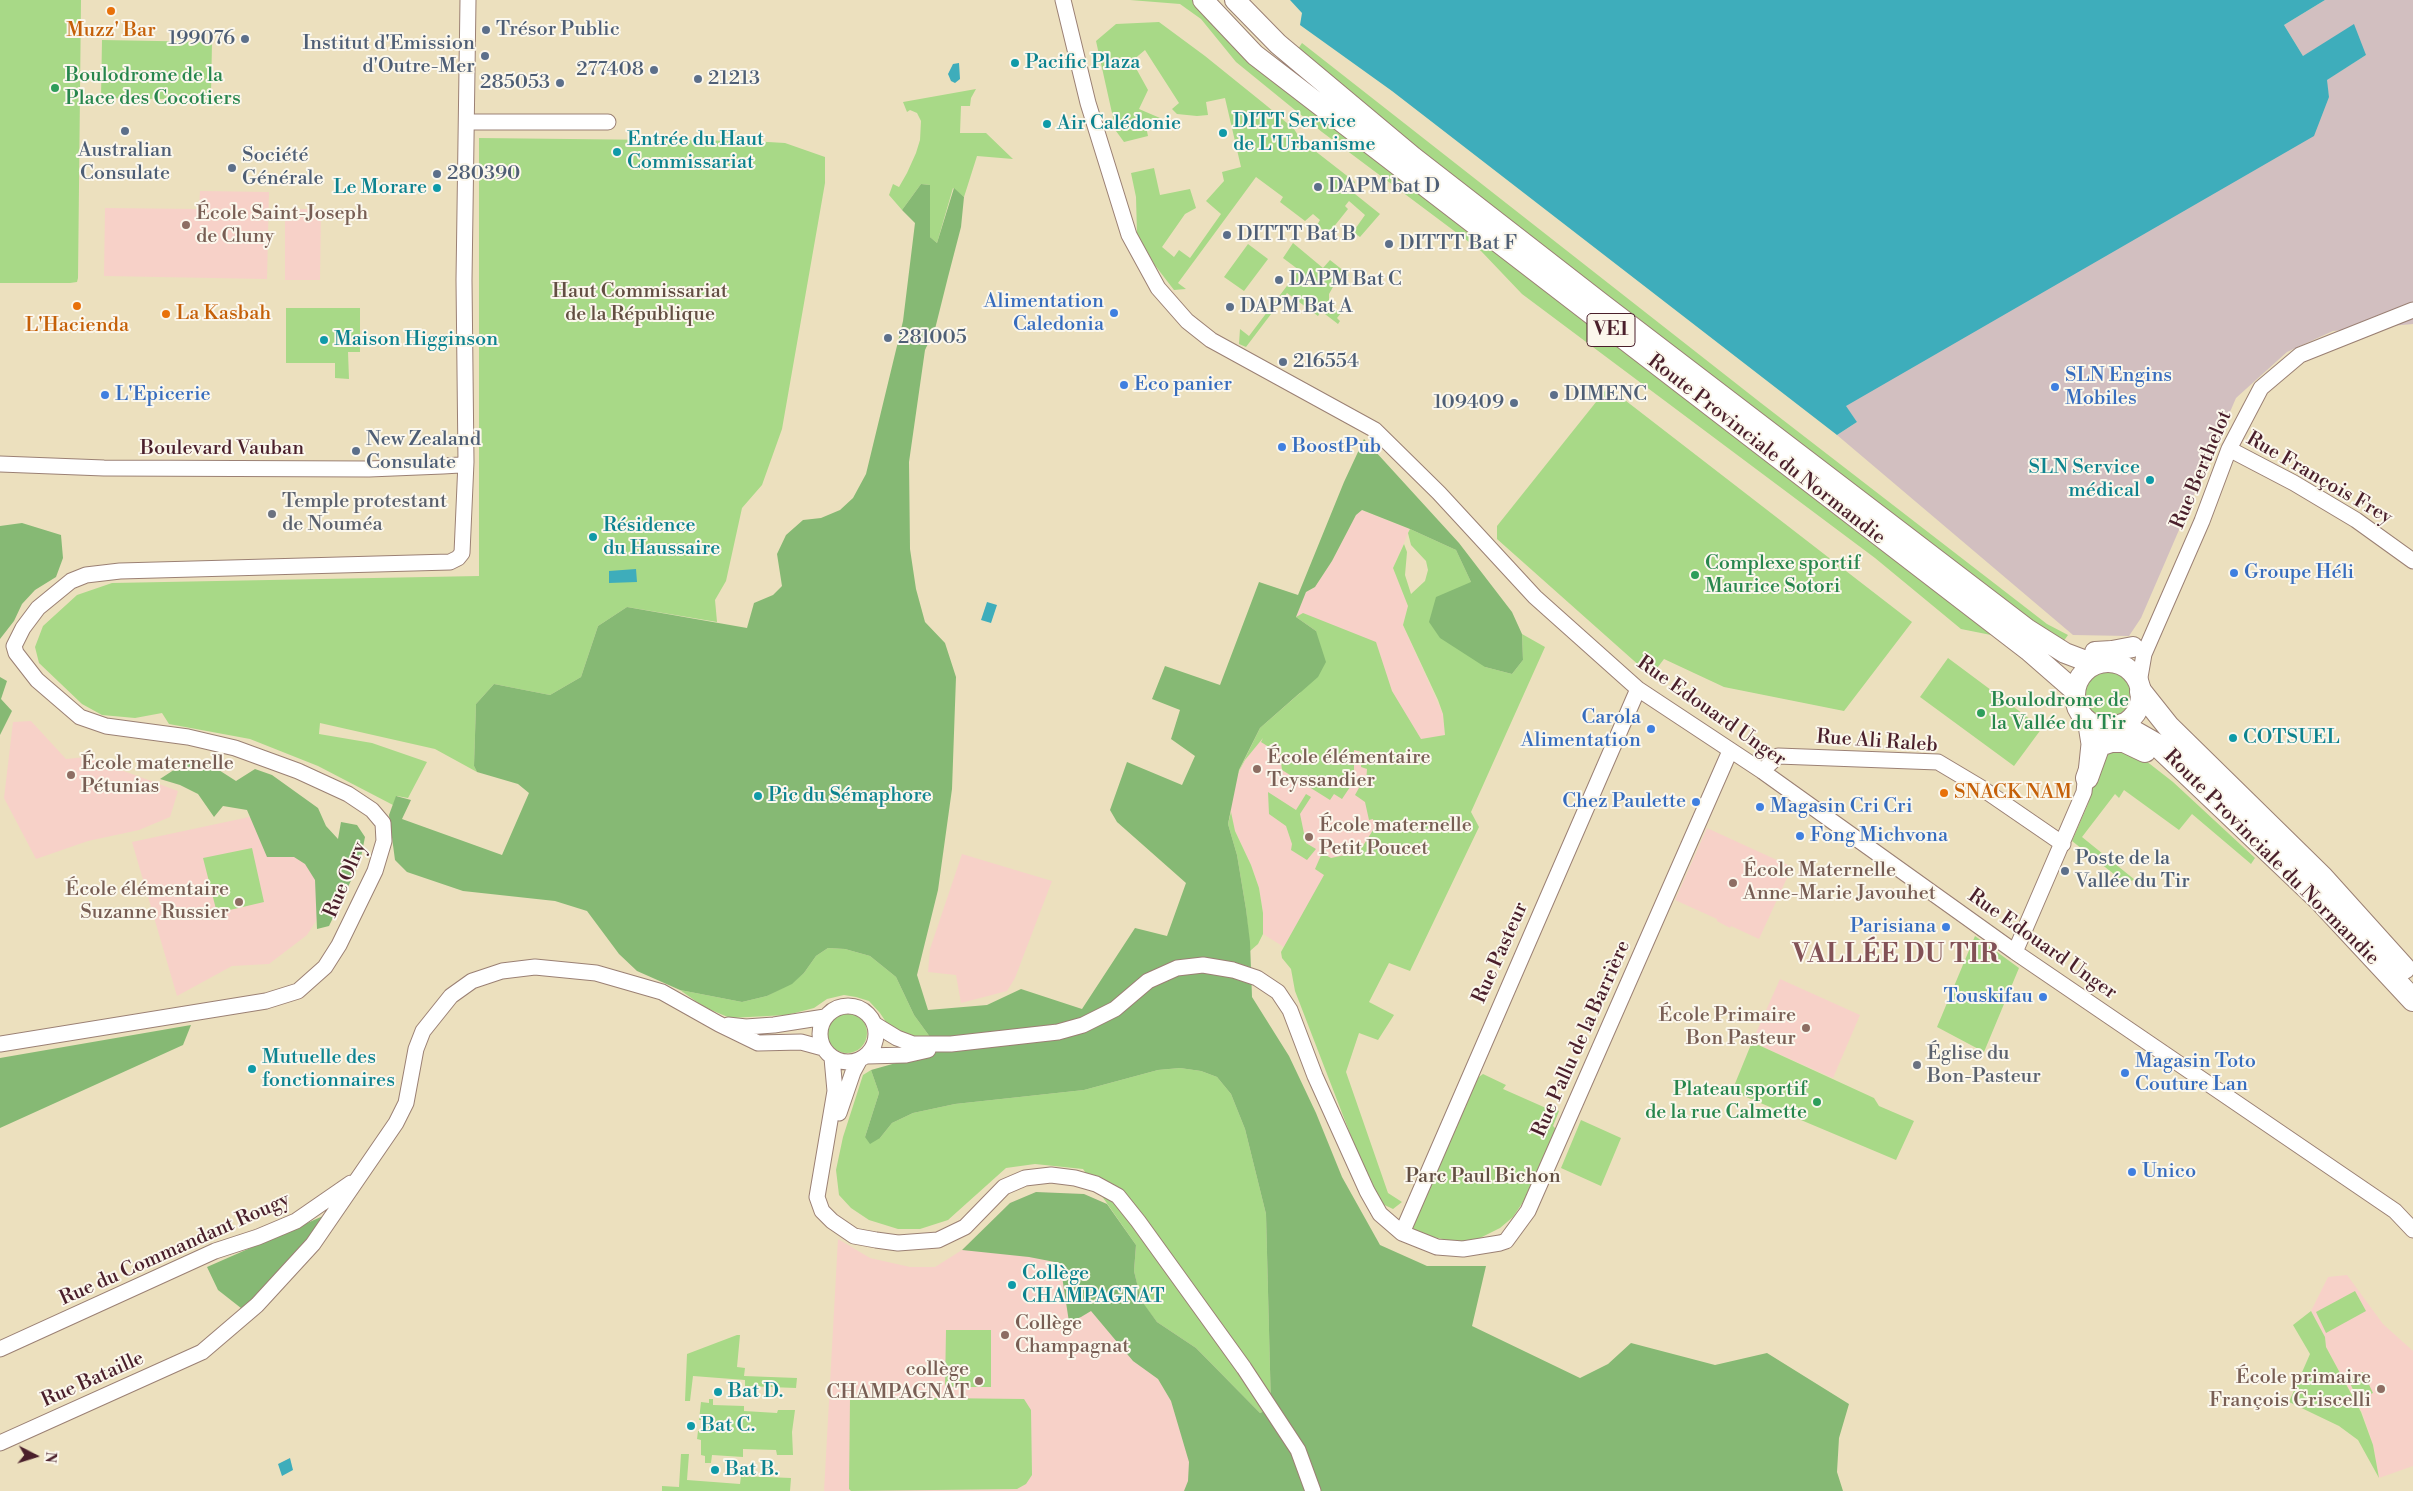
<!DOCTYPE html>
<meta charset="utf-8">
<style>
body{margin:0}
#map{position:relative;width:2413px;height:1491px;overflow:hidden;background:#ece0be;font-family:"Libre Bodoni",serif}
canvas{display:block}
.north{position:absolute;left:10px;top:1431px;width:50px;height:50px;-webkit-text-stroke:4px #fbf7ec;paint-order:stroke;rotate:95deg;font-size:14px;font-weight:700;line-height:20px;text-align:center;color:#4a1f2b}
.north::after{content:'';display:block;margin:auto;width:18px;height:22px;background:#4a1f2b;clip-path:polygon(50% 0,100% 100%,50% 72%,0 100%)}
</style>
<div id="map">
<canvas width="2413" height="1491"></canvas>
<div class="north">N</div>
</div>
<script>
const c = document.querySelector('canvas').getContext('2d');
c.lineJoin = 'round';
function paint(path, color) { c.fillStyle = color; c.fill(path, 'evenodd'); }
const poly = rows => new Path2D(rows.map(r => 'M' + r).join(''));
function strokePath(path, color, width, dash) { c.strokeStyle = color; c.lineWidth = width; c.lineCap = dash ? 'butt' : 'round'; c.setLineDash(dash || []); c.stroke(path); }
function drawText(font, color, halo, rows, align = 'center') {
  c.font = font + ' "Libre Bodoni",serif'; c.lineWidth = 4; c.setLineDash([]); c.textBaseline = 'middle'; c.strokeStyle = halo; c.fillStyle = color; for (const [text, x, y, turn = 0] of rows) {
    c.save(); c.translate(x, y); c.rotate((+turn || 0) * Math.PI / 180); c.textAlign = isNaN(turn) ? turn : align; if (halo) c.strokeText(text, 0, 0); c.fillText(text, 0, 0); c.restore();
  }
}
const built = poly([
 [200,191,269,192,267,279,104,276,105,208,199,209],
 [285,209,321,209,320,280,285,280],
 [1361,510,1410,529,1393,568,1408,606,1403,625,1443,714,1445,735,1455,778,1296,617,1306,592,1315,587,1332,561,1356,515],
 [31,721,66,759,86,757,178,791,170,817,139,830,88,841,36,859,4,798,13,722],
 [1347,731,1371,760,1379,847,1313,965,1263,934,1263,913,1259,888,1251,865,1235,831,1231,815,1230,801,1234,783,1245,760,1264,735],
 [273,812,325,840,333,895,307,935,269,964,232,966,177,996,132,842],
 [1707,828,1792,867,1759,939,1731,926,1730,928,1717,921,1717,919,1675,900],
 [962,854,1052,881,1015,978,1007,991,961,1003,956,975,928,972,930,949],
 [1780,979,1860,1015,1833,1078,1752,1042],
 [1036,1192,1084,1194,1107,1204,1304,1491,824,1491,838,1239,870,1258,910,1267,935,1267,962,1250,1010,1203],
 [2347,1275,2383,1324,2413,1351,2413,1466,2379,1478,2373,1445,2362,1412,2326,1347,2325,1337,2311,1311,2328,1277]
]);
const industrial = poly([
 [2325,0,2413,0,2413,324,2333,331,2287,352,2236,398,2141,618,2129,636,2073,635,1837,435,1857,422,1845,406,2329,97,2326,80,2366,55,2303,56,2284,25]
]);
const green = poly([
 [0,0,81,0,78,278,77,282,70,283,0,283],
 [1130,0,1192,0,1202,13,1996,636,1961,629,1875,558,1522,294,1481,251,1322,132,1236,62,1201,19,1180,4],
 [1159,22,1205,56,1267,106,1294,129,1301,140,1355,182,1350,190,1380,214,1360,237,1353,232,1365,215,1349,201,1345,206,1348,209,1328,234,1317,225,1320,220,1313,214,1305,221,1280,202,1283,197,1256,177,1178,283,1186,289,1174,290,1154,264,1137,234,1136,197,1131,173,1154,168,1160,195,1190,189,1196,208,1185,214,1162,247,1174,257,1179,250,1190,258,1221,214,1206,201,1224,181,1222,172,1241,167,1225,98,1206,102,1208,115,1197,116,1177,114,1172,109,1179,103,1145,50,1132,61,1148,90,1139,109,1160,118,1145,122,1148,136,1124,142,1116,131,1096,41,1116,24],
 [102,40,212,42,211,95,224,95,224,100,101,98],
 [1302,43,1761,403,2047,624,2068,635,2063,642,2023,619,1355,102,1296,52],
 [976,89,971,98,970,106,961,106,960,133,986,133,1013,159,977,156,964,197,953,188,937,243,930,237,930,185,921,184,902,210,889,195,893,184,899,187,907,173,916,153,920,140,921,121,917,113,910,110,907,112,903,102],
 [479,138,751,141,785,143,825,157,825,183,782,429,762,485,742,508,726,581,715,600,717,622,627,607,598,626,581,677,550,695,494,684,476,704,474,766,477,772,435,749,320,723,319,734,372,743,427,762,408,798,397,796,393,805,318,766,250,739,169,724,162,713,135,718,102,715,82,704,39,663,35,647,43,626,77,595,112,583,479,576],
 [1293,243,1323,268,1330,260,1349,275,1341,285,1333,287,1329,294,1329,300,1335,305,1333,308,1341,313,1337,318,1340,321,1338,324,1321,311,1318,316,1287,293,1246,347,1239,344,1240,329,1249,336,1299,270,1283,258],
 [1248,244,1268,259,1244,291,1224,277],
 [286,308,360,308,360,352,348,352,349,379,335,378,335,363,286,363],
 [1608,387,1912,622,1844,711,1724,687,1664,659,1651,676,1497,539,1497,526],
 [1410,529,1456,550,1471,582,1485,667,1512,674,1523,660,1522,634,1545,647,1471,812,1479,827,1410,971,1389,963,1369,1002,1394,1015,1378,1040,1359,1033,1346,1072,1388,1193,1402,1202,1393,1209,1376,1201,1295,991,1291,969,1282,958,1281,952,1324,875,1315,869,1322,853,1331,858,1359,852,1375,827,1373,819,1369,820,1365,802,1355,795,1360,786,1356,782,1366,783,1367,769,1361,767,1362,752,1354,750,1354,781,1342,799,1334,794,1330,800,1282,770,1280,754,1261,742,1263,738,1245,760,1237,775,1260,728,1300,693,1316,631,1296,617,1303,613,1376,642,1392,691,1421,739,1445,735,1443,714,1438,700,1403,625,1408,606,1393,568,1404,544,1407,552,1405,575,1411,594,1425,581,1428,570,1426,561,1411,545,1408,533],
 [1948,658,2042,728,2014,766,1920,697],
 '2085 695a23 23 0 1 1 46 0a23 23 0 1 1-46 0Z',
 [2105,749,2132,750,2173,782,2255,858,2251,864,2192,814,2179,830,2124,790,2119,798,2115,794,2082,837,2135,880,2124,882,2072,841,2088,804,2095,771],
 [1268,792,1296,810,1306,794,1311,797,1300,814,1306,843,1316,849,1307,860,1291,850,1292,844,1286,826,1269,814],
 [1231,812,1235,831,1251,865,1259,888,1263,913,1263,934,1258,944,1250,951,1246,909,1237,855,1228,824],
 [252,848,264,902,217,913,203,858],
 [1975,936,2019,968,1984,1052,1937,1027],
 [828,948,845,949,870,956,896,977,914,1015,930,1037,910,1036,888,1025,880,1013,869,1001,856,997,844,995,827,999,814,1008,787,1015,730,1018,704,1007,680,990,742,1002,767,996,792,983,804,973,816,956],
 '827 1033a20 20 0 1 1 40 0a20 20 0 1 1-40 0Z',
 [1752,1042,1874,1098,1879,1106,1914,1121,1896,1160,1732,1091],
 [1180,1068,1201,1071,1217,1077,1231,1094,1245,1129,1266,1214,1271,1408,1260,1413,1196,1348,1157,1322,1141,1301,1134,1271,1136,1245,1083,1169,1035,1164,1006,1168,948,1220,920,1229,898,1229,869,1220,851,1208,839,1195,836,1170,843,1137,863,1075,871,1070,879,1093,865,1137,880,1138,892,1123,913,1113,955,1104,1084,1090,1158,1070],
 [1483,1074,1506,1085,1503,1089,1546,1108,1550,1105,1559,1111,1553,1126,1556,1129,1525,1199,1513,1217,1500,1228,1476,1240,1458,1242,1417,1234,1412,1228,1412,1222,1476,1079],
 [1581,1120,1621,1138,1601,1186,1561,1168],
 [2355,1291,2366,1311,2326,1333,2316,1312],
 [2311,1311,2325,1337,2326,1347,2361,1412,2373,1445,2379,1478,2358,1440,2339,1426,2289,1402,2310,1354,2293,1325],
 [946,1330,991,1330,991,1387,945,1387],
 [737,1335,740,1335,737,1367,745,1368,744,1376,797,1378,796,1388,745,1386,745,1380,693,1376,690,1401,685,1401,687,1354],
 [2363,1372,2373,1393,2358,1400,2348,1379],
 [850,1397,1024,1399,1031,1410,1032,1475,1026,1484,1017,1489,851,1491,849,1489],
 [709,1399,713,1399,713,1405,744,1406,744,1411,777,1413,778,1410,795,1410,792,1432,793,1455,777,1455,776,1450,743,1449,743,1457,712,1455,711,1463,705,1463,705,1456,701,1455,701,1440,697,1439,698,1431,705,1431,706,1420,699,1420,701,1402,709,1403],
 [681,1454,689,1454,687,1480,740,1484,741,1476,791,1478,790,1491,662,1491,662,1486,679,1487]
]);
const forest = poly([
 [921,184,930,185,930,237,937,243,954,188,964,197,961,227,948,277,935,329,925,350,909,462,910,549,916,589,925,622,945,643,956,677,952,789,938,890,917,975,928,1010,987,1005,1021,989,1082,1009,1135,928,1167,936,1186,883,1117,822,1110,810,1127,762,1182,785,1195,756,1171,739,1180,710,1152,699,1165,666,1220,685,1259,582,1298,595,1344,482,1364,439,1459,543,1512,612,1522,634,1523,660,1512,674,1485,667,1440,638,1429,622,1436,597,1471,582,1456,550,1410,529,1362,510,1356,515,1332,561,1315,587,1306,592,1296,617,1316,631,1326,662,1318,677,1260,728,1239,770,1228,824,1237,855,1246,909,1250,942,1252,997,1289,1056,1316,1113,1342,1177,1380,1245,1427,1266,1486,1266,1472,1326,1580,1378,1608,1364,1631,1343,1715,1365,1767,1353,1849,1404,1839,1438,1837,1472,1843,1491,1184,1491,1188,1481,1189,1462,1171,1401,1158,1379,1133,1361,1091,1311,1081,1317,1069,1322,1060,1263,1029,1257,962,1250,1010,1203,1036,1192,1084,1194,1107,1204,1136,1245,1134,1271,1141,1300,1157,1322,1196,1348,1260,1413,1271,1408,1266,1214,1245,1129,1231,1094,1217,1077,1201,1071,1180,1068,1158,1070,1084,1090,955,1104,913,1113,892,1123,880,1138,870,1144,865,1137,879,1093,871,1070,896,1063,930,1037,914,1015,896,977,870,956,845,949,828,948,816,956,804,973,792,984,767,996,742,1002,680,990,637,971,619,954,587,911,555,901,463,891,407,872,395,860,389,815,396,796,411,800,402,819,502,855,529,793,518,784,477,772,474,766,476,704,494,684,550,695,581,677,598,626,627,607,747,628,754,603,773,595,782,586,777,554,786,535,803,520,821,518,840,510,853,498,866,474,903,321,915,223,902,210],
 [22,523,61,535,63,558,56,577,35,590,22,604,14,621,0,639,0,526],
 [0,677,7,681,1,699,12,711,0,735,0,749],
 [192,758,211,765,236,781,255,769,272,775,318,808,326,826,338,839,341,822,357,825,365,837,360,862,329,926,317,929,315,880,305,864,294,857,267,857,247,810,223,806,214,817,198,794,180,785,160,779],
 [191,1025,183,1045,0,1128,0,1058],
 [330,1213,246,1312,218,1290,207,1267]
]);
const water = poly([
 [1290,0,2325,0,2284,25,2303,56,2354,24,2366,55,2327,80,2329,97,2314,136,1846,406,1857,422,1837,435,1392,91,1300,25,1302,13],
 [959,63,960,79,955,83,951,81,948,74,953,64],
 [636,569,637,582,609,583,609,571],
 [987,602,997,605,991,623,981,620],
 [290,1458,293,1470,282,1476,278,1464]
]);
const minor = poly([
 [1063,0,1088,103,1129,235,1158,288,1187,321,1211,340,1375,430,1439,493,1535,597,1638,689,1762,771,2015,952,2395,1211,2413,1230],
 [467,122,608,122],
 [2229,449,2294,483,2356,520,2413,561],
 [0,464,104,468,369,469,443,466,460,465,466,462],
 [2139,683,2144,654,2202,521,2229,449,2261,388,2300,355,2413,310],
 [1762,771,1778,756,1938,762,1980,787,2063,844],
 [2015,952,2084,792,2089,744,2085,719],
 '820 1034a28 28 0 1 1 56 0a28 28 0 1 1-56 0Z',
 [874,1024,897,1038,913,1044,951,1044,1058,1032,1083,1025,1115,1009,1148,981,1177,968,1203,965,1233,970,1257,978,1278,992,1290,1010,1315,1076,1367,1191,1380,1214,1402,1233,1437,1247,1463,1249,1500,1243,1506,1241,1528,1211,1730,751],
 [728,1025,746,1027,774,1025,825,1017],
 [0,1044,266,1001,298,991,325,967,339,945,375,871,384,841,383,823,372,810,348,794,298,771,235,748,188,737,106,726,80,717,37,680,16,653,14,646,23,628,38,608,71,581,86,575,120,571,450,562,458,558,462,553,466,462,464,280,468,0],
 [867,1056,906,1055,928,1050],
 [832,1058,835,1091,817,1197,822,1211,832,1221,854,1236,876,1240,898,1243,938,1240,965,1227,1004,1187,1025,1178,1051,1175,1075,1178,1096,1184,1118,1196,1138,1221,1244,1368,1298,1450,1313,1491],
 [839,1113,853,1072,859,1061],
 [1402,1233,1638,689],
 [0,1349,215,1251,258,1237,296,1221,351,1183],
 [0,1443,202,1352,257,1305,313,1244,396,1123,406,1103,416,1049,423,1031,451,996,472,981,502,971,535,967,596,973,662,992,719,1024,758,1043,801,1042,823,1048]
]);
const major = poly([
 [1203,0,1255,55,2028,650,2075,691],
 [1235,0,1278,44,1413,157,1602,304,2027,629,2065,653,2094,664],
 [2095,652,2112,651,2133,647],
 '2075 695a33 33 0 1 1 66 0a33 33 0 1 1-66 0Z'
]);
const highway = poly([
 [2141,692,2168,726,2322,877,2404,968],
 [2122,725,2157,745,2320,900,2413,1000],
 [2087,778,2099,745,2111,741,2124,741,2145,751]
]);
const markers = [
 [111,11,5,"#e8710a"],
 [486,30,5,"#5c6f8a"],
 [245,39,5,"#5c6f8a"],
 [485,56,5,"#5c6f8a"],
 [1015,63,5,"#0f9aa8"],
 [654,70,5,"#5c6f8a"],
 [698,79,5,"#5c6f8a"],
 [560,83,5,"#5c6f8a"],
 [55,88,5,"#2e9e5b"],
 [1047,124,5,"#0f9aa8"],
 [125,131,5,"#5c6f8a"],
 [1223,133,5,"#0f9aa8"],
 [617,152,5,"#0f9aa8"],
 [232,168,5,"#5c6f8a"],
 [437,174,5,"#5c6f8a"],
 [1318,187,5,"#5c6f8a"],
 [437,188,5,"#0f9aa8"],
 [186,225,5,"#8d6e63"],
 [1227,235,5,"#5c6f8a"],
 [1389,244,5,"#5c6f8a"],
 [1279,280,5,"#5c6f8a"],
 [77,306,5,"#e8710a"],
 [1230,307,5,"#5c6f8a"],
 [1114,313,5,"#3f7fe0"],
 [166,314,5,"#e8710a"],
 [888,338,5,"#5c6f8a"],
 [324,340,5,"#0f9aa8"],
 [1283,362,5,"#5c6f8a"],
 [1124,385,5,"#3f7fe0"],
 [2055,387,5,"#3f7fe0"],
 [105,395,5,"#3f7fe0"],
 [1554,395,5,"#5c6f8a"],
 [1514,403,5,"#5c6f8a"],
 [1282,447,5,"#3f7fe0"],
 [356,451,5,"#5c6f8a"],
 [2150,480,5,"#0f9aa8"],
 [272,514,5,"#6b7280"],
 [593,537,5,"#0f9aa8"],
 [2234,573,5,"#3f7fe0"],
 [1695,575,5,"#2e9e5b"],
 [1981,713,5,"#2e9e5b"],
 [1651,729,5,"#3f7fe0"],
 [2233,738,5,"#0f9aa8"],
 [1257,769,5,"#8d6e63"],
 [71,775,5,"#8d6e63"],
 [1944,793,5,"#e8710a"],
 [758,796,5,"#0f9aa8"],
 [1696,802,5,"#3f7fe0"],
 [1760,807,5,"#3f7fe0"],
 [1800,836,5,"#3f7fe0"],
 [1309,837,5,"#8d6e63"],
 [2065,871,5,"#5c6f8a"],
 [1733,883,5,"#8d6e63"],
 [239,902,5,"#8d6e63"],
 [1946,927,5,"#3f7fe0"],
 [2043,997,5,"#3f7fe0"],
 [1806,1028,5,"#8d6e63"],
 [1917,1065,5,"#6b7280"],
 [252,1069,5,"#0f9aa8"],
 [2125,1073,5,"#3f7fe0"],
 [1817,1102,5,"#2e9e5b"],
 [2132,1172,5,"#3f7fe0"],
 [1012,1285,5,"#0f9aa8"],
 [1005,1335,5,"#8d6e63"],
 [979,1381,5,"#8d6e63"],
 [2381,1389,5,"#8d6e63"],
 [718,1392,5,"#0f9aa8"],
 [691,1426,5,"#0f9aa8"],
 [715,1470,5,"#0f9aa8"]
];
const shields = [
 [1611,330,48]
];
const shieldNames = [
 ["VE1",1611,330]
];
const serviceNames = [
 ["Trésor Public",496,30],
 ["199076",235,39,"right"],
 ["Institut d'Emission",475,44,"right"],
 ["d'Outre-Mer",475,67,"right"],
 ["277408",644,70,"right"],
 ["21213",708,79],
 ["285053",550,83,"right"],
 ["Australian",125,151,"center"],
 ["Consulate",125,174,"center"],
 ["Société",242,156],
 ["Générale",242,179],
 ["280390",447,174],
 ["DAPM bat D",1328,187],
 ["DITTT Bat B",1237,235],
 ["DITTT Bat F",1399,244],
 ["DAPM Bat C",1289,280],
 ["DAPM Bat A",1240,307],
 ["281005",898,338],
 ["216554",1293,362],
 ["DIMENC",1564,395],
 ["109409",1504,403,"right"],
 ["New Zealand",366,440],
 ["Consulate",366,463],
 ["Poste de la",2075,859],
 ["Vallée du Tir",2075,882]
];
const foodNames = [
 ["Muzz' Bar",111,31],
 ["La Kasbah",176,314,"left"],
 ["L'Hacienda",77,326],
 ["SNACK NAM",1954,793,"left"]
];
const cultureNames = [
 ["Pacific Plaza",1025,63],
 ["DITT Service",1233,122],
 ["de L'Urbanisme",1233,145],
 ["Air Calédonie",1057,124],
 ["Entrée du Haut",627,140],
 ["Commissariat",627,163],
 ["Le Morare",427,188,"right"],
 ["Maison Higginson",334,340],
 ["SLN Service",2140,468,"right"],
 ["médical",2140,491,"right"],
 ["Résidence",603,526],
 ["du Haussaire",603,549],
 ["COTSUEL",2243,738],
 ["Pic du Sémaphore",768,796],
 ["Mutuelle des",262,1058],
 ["fonctionnaires",262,1081],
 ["Collège",1022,1274],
 ["CHAMPAGNAT",1022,1297],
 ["Bat D.",728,1392],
 ["Bat C.",701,1426],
 ["Bat B.",725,1470]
];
const leisureNames = [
 ["Boulodrome de la",65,76],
 ["Place des Cocotiers",65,99],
 ["Complexe sportif",1705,564],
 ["Maurice Sotori",1705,587],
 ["Boulodrome de",1991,701],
 ["la Vallée du Tir",1991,724],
 ["Plateau sportif",1807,1090,"right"],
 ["de la rue Calmette",1807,1113,"right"]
];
const educationNames = [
 ["École Saint-Joseph",196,214],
 ["de Cluny",196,237],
 ["École élémentaire",1267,758],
 ["Teyssandier",1267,781],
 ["École maternelle",81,764],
 ["Pétunias",81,787],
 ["École maternelle",1319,826],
 ["Petit Poucet",1319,849],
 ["École Maternelle",1743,871],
 ["Anne-Marie Javouhet",1743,894],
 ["École élémentaire",229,890,"right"],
 ["Suzanne Russier",229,913,"right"],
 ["École Primaire",1796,1016,"right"],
 ["Bon Pasteur",1796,1039,"right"],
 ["Collège",1015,1324],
 ["Champagnat",1015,1347],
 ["collège",969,1370,"right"],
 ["CHAMPAGNAT",969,1393,"right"],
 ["École primaire",2371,1378,"right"],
 ["François Griscelli",2371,1401,"right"]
];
const parkNames = [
 ["Haut Commissariat",640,292],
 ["de la République",640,315],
 ["Parc Paul Bichon",1483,1177]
];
const shopNames = [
 ["Alimentation",1104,302,"right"],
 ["Caledonia",1104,325,"right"],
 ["SLN Engins",2065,376],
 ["Mobiles",2065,399],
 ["Eco panier",1134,385],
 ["L'Epicerie",115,395],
 ["BoostPub",1292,447],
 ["Groupe Héli",2244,573],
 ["Carola",1641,718,"right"],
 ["Alimentation",1641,741,"right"],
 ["Chez Paulette",1686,802,"right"],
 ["Magasin Cri Cri",1770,807],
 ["Fong Michvona",1810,836],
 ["Parisiana",1936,927,"right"],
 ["Touskifau",2033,997,"right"],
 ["Magasin Toto",2135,1062],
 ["Couture Lan",2135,1085],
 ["Unico",2142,1172]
];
const streetNames = [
 ["Boulevard Vauban",222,449],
 ["Route Provinciale du Normandie",1766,450,38],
 ["Rue Berthelot",2202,470,-67],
 ["Rue François Frey",2319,479,30],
 ["Rue Edouard Unger",1711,712,35],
 ["Rue Ali Raleb",1877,742,4],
 ["Route Provinciale du Normandie",2271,858,45],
 ["Rue Olry",346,880,-67],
 ["Rue Edouard Unger",2042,945,35],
 ["Rue Pasteur",1501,953,-66],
 ["Rue Pallu de la Barrière",1582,1039,-66],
 ["Rue du Commandant Rougy",175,1250,-24],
 ["Rue Bataille",93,1380,-24]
];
const worshipNames = [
 ["Temple protestant",282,502],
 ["de Nouméa",282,525],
 ["Église du",1927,1054],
 ["Bon-Pasteur",1927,1077]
];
const districtNames = [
 ["VALLÉE DU TIR",1896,956]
];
paint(built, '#f7d1c8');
paint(industrial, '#d2bfc0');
paint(green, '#a8d987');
paint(forest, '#86b974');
paint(water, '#3eadbb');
strokePath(minor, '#9b8074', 17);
strokePath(major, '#9b8074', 22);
strokePath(highway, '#9b8074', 24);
strokePath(minor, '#fff', 15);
strokePath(major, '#fff', 20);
strokePath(highway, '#fff', 22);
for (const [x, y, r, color] of markers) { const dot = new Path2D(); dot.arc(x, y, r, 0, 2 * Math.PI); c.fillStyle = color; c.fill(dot); strokePath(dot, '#fbf7ec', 2); }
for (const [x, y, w] of shields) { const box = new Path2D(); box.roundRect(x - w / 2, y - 16.5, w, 33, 4); c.fillStyle = '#fbf7ec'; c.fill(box); strokePath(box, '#4a1f2b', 1); }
drawText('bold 19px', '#4a1f2b', null, shieldNames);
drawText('20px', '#4e5e75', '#fbf7ec', serviceNames, 'left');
drawText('20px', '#c56008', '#fbf7ec', foodNames);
drawText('20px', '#0d838f', '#fbf7ec', cultureNames, 'left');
drawText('20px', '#27864d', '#fbf7ec', leisureNames, 'left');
drawText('20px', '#785e54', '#fbf7ec', educationNames, 'left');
drawText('20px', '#624e42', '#fbf7ec', parkNames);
drawText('20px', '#366cbe', '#fbf7ec', shopNames, 'left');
drawText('20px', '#4a1f2b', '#fbf7ec', streetNames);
drawText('20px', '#5b616d', '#fbf7ec', worshipNames, 'left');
c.letterSpacing = '1px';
drawText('bold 25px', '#825156', '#fbf7ec', districtNames);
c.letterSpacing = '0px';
</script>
